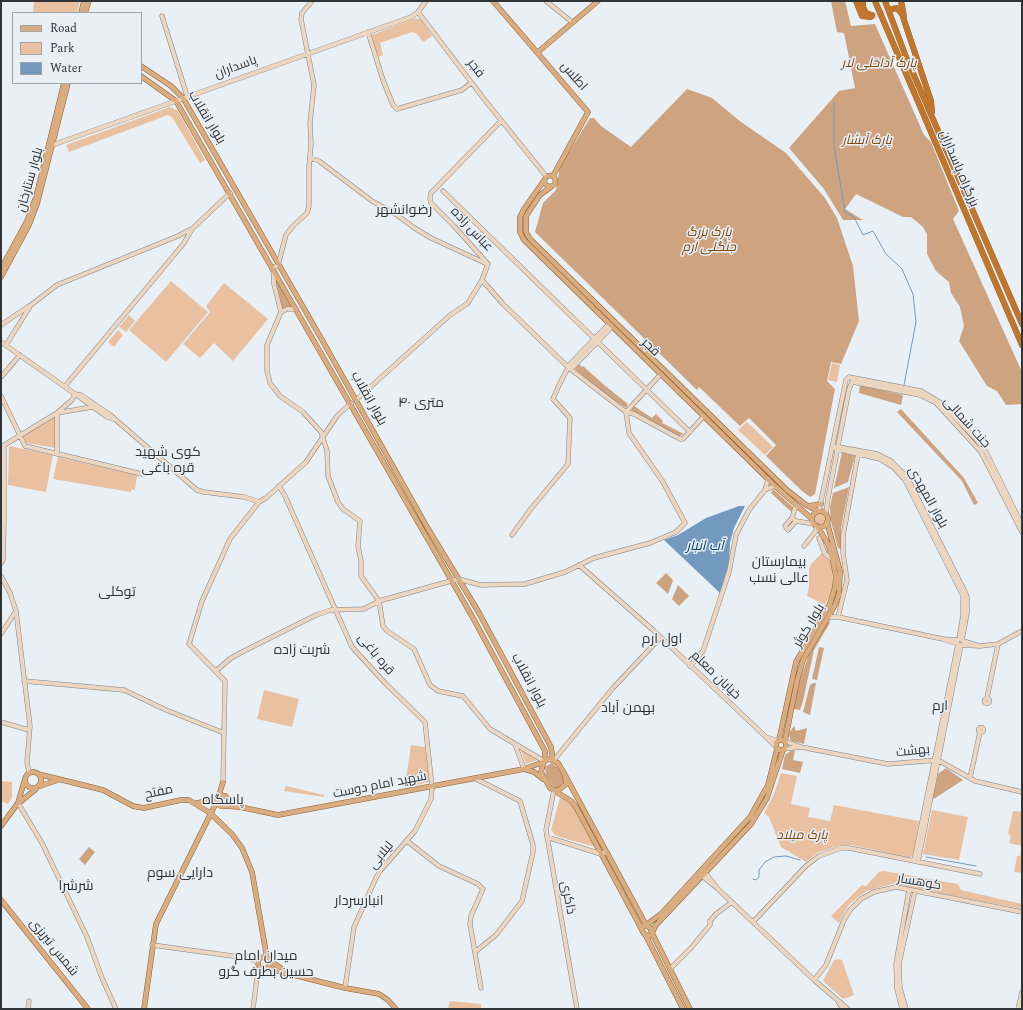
<!DOCTYPE html>
<meta charset="utf-8">
<style>
body{margin:0}
#map{position:relative;width:1023px;height:1010px;overflow:hidden;background:#e8eff5;font-family:Spectral,serif}
canvas{display:block}
.frame{position:absolute;inset:0;border:2px solid #313436;pointer-events:none}
.legend{position:absolute;left:12px;top:12px;width:130px;height:72px;box-sizing:border-box;background:#e8eff5;border:1px solid #9fa4a9;margin:0;padding:5px 7px;list-style:none;font-size:12px;color:#313436}
.legend li{display:flex;align-items:center;gap:8px;height:20px}
.legend b{width:20px;border:1px solid #9fa4a9}
</style>
<div id="map">
<canvas width="1023" height="1010"></canvas>
<div class="frame"></div>
<ul class="legend">
<li><b style="height:5px;background:#daad80"></b>Road</li>
<li><b style="height:11px;background:#e9c1a1"></b>Park</li>
<li><b style="height:11px;background:#7499bf"></b>Water</li>
</ul>
</div>
<script>
const c = document.querySelector('canvas').getContext('2d');
c.lineJoin = 'round';
function paint(path, color) { c.fillStyle = color; c.fill(path, 'evenodd'); }
const poly = rows => new Path2D(rows.map(r => 'M' + r).join(''));
function strokePath(path, color, width, dash) { c.strokeStyle = color; c.lineWidth = width; c.lineCap = dash ? 'butt' : 'round'; c.setLineDash(dash || []); c.stroke(path); }
function drawText(font, color, halo, rows, align = 'center') {
  c.font = font + ' Spectral,Cairo,serif'; c.lineWidth = 3; c.setLineDash([]); c.textBaseline = 'middle'; c.strokeStyle = halo; c.fillStyle = color; for (const [text, x, y, turn = 0] of rows) {
    c.save(); c.translate(x, y); c.rotate((+turn || 0) * Math.PI / 180); c.textAlign = isNaN(turn) ? turn : align; if (halo) c.strokeText(text, 0, 0); c.fillText(text, 0, 0); c.restore();
  }
}
const green = poly([
 [34,1,80,1,77,13,33,13],
 [416,18,421,20,432,36,423,42,417,34,412,32,380,43,383,55,378,57,371,35],
 [170,107,178,111,205,160,200,163,172,117,168,115,69,152,66,145],
 [171,281,208,312,166,362,129,330],
 [224,283,268,319,233,361,214,343,200,358,183,344,210,312,206,306],
 [129,315,135,321,126,332,119,327],
 [118,330,123,335,114,347,108,342],
 [832,363,840,365,837,382,828,380],
 [53,416,56,420,56,448,26,443,22,436],
 [747,422,773,447,765,455,738,430],
 [9,446,53,455,46,492,8,485],
 [58,457,137,475,135,490,132,489,131,492,53,479],
 '814 519a6 6 0 1 1 12 0a6 6 0 1 1-12 0Z',
 [822,553,831,562,833,581,833,590,825,605,807,596,809,587,809,569,811,564],
 [264,690,299,699,292,727,257,719],
 [411,745,425,747,430,782,407,787,405,786],
 [520,748,538,760,526,764],
 [781,773,797,776,791,804,810,808,808,817,830,821,834,805,919,821,913,855,909,858,852,845,841,845,817,853,806,862,781,847,769,817,764,813,774,794],
 [1,781,12,782,12,797,8,804,1,801],
 [286,786,324,795,324,797,284,791],
 [560,798,568,802,574,808,595,847,563,838,555,835,551,830],
 [932,810,968,817,959,860,923,854],
 [1013,811,1022,812,1022,846,1009,843,1011,835,1008,834],
 [1022,847,1022,873,1014,872,1017,856,1020,856],
 [884,871,958,884,961,890,1022,904,1022,909,892,884,867,891,857,898,848,906,839,923,831,916,862,885,866,886,879,872],
 [838,959,842,960,854,995,843,999,823,981,834,960],
 [450,1001,481,1004,481,1009,448,1009]
]);
const forest = poly([
 [831,1,845,1,851,26,875,24,924,135,931,142,959,211,953,219,1022,372,1022,404,1006,405,997,391,987,386,959,341,964,326,960,307,951,293,949,282,936,271,927,254,927,234,923,227,911,217,903,217,856,194,845,209,863,220,843,220,824,189,789,148,839,91,855,88,844,33,837,32],
 [687,89,712,98,741,122,786,153,825,198,837,218,853,266,859,321,841,364,831,362,827,381,835,389,815,494,810,497,802,491,766,456,776,445,749,418,740,426,699,387,697,390,535,232,543,203,556,190,560,167,590,118,594,118,601,126,631,147],
 [275,277,292,308,282,310,275,283],
 [579,364,582,367,583,366,603,384,628,404,626,408,600,391,575,369],
 [860,385,903,395,901,405,859,393],
 [634,406,652,418,656,414,663,421,662,423,684,434,679,436,631,410],
 [901,409,964,478,978,503,974,505,962,481,897,412],
 [842,452,855,456,848,482,834,488],
 [849,487,841,528,841,549,838,548,831,522,830,507,833,493],
 [773,489,794,508,793,512,789,510,771,493],
 [666,573,673,580,668,594,656,583],
 [678,585,689,596,679,606,672,599],
 [831,621,814,650,803,701,800,710,793,709,798,685,809,655,827,623],
 [819,647,824,648,817,680,812,679],
 [813,683,816,683,810,715,803,712,810,685],
 [794,726,796,731,807,728,804,744,792,741,790,739,789,733],
 [792,750,795,751,793,760,803,762,800,773,782,769,785,755],
 [551,763,556,766,563,776,565,782,561,788,556,788,552,785,546,775,545,767],
 [946,768,963,780,932,800,938,774],
 [89,847,95,852,85,865,79,859]
]);
const water = poly([
 [739,506,745,506,734,528,730,543,729,563,720,593,664,540,678,535,706,518]
]);
const stream = poly([
 [834,102,834,146,845,212,854,217,863,235,873,231,886,254,902,269,913,294,916,322,904,385],
 [926,857,976,866],
 [753,879,756,880,759,877,759,870,765,862,774,857,786,856,800,860]
]);
const highwayTunnel = poly([
 [871,17,891,9]
]);
const secondary = poly([
 [312,1,302,13,301,19,314,85,310,123,311,144,309,167,309,206,307,213,293,226,286,235,278,265,273,268,274,284,281,312,267,345,267,371,270,383,280,396,303,412,321,432,327,451,328,476,338,502,343,509,360,521,358,546,361,561,361,576,379,601,383,626,387,631,414,649,430,685,438,691,463,696,490,729,544,761],
 [546,1,572,22],
 [418,12,484,99,546,176],
 [162,16,187,96],
 [368,32,383,80,393,105,397,109,462,90,471,83],
 [50,146,411,17,418,12,426,1],
 [310,158,319,161,372,201,397,215,413,227,431,238,485,263],
 [443,191,690,432],
 [482,280,503,304,569,368,626,412,634,414,680,439,683,439,704,416],
 [281,312,287,309,296,309],
 [1,325,29,306],
 [1,342,75,394,72,400,57,413,92,407],
 [6,345,31,305,57,285,178,236,191,229],
 [569,368,573,367,610,329,611,325],
 [1,377,20,355],
 [853,382,920,395,936,403,981,452,1022,532],
 [65,386,184,243,192,229,230,193],
 [1,396,25,446,142,474],
 [356,400,449,316,468,303,482,280,488,264,454,226,431,203,430,198,431,193,501,121],
 [113,419,107,417,75,394,81,395,109,414,197,490,204,492,244,497,259,502],
 [1,447,57,413,57,454],
 [833,447,839,447,877,454,891,461,907,477,964,590,967,597,967,613,962,640],
 [833,448,880,459,893,467,905,480,963,596,963,615,959,639],
 [768,479,765,490,775,486],
 [279,486,285,496,352,647,385,683,425,722,432,787,431,799,415,831,380,871,376,878,354,927,345,988],
 [819,511,846,380,849,377,921,391,941,403,976,439,986,452,1022,525],
 [826,514,828,498,849,389,853,380],
 [792,518,796,521,788,530,785,526,792,518],
 [792,518,796,505],
 [796,521,814,524],
 [512,535,530,510,568,464,570,418,553,399,559,385,570,364,607,326,611,325],
 [819,538,825,554,832,559],
 [804,546,816,531,816,526],
 [1,563,3,560,4,521,4,445],
 [579,565,653,630,766,737],
 [1,576,10,593,16,611,30,726,27,762,29,773],
 [828,617,838,617,943,639],
 [838,617,847,580,843,553,843,536,858,454],
 [1,634,16,611],
 [958,644,943,639,958,640],
 [961,645,980,646,963,641],
 [980,646,998,644,1022,631],
 [690,666,703,651,729,572,736,535,749,510,765,490],
 [216,671,231,658,244,651,316,615,331,610,364,609,379,601,458,579,481,585,525,584,565,572,594,558,650,543,676,532,685,523,663,482,629,433,626,412,661,374],
 [24,681,124,690,166,710,224,733],
 [987,698,998,644],
 '984.5 701a2.5 2.5 0 1 1 5 0a2.5 2.5 0 1 1-5 0Z',
 [1,722,29,730],
 '978.5 730a2.5 2.5 0 1 1 5 0a2.5 2.5 0 1 1-5 0Z',
 [515,744,524,769],
 [801,747,888,764,938,760,975,781,1022,792],
 [777,748,766,737,778,741],
 [784,749,801,747,785,741],
 [554,760,613,688,660,638],
 [970,778,980,732],
 [223,782,225,681,189,644,202,601,230,539,259,502,266,498,306,462,337,416,351,403],
 [554,790,546,830,577,1009],
 [18,803,42,843,87,937,102,978,116,1009],
 [547,837,601,854,607,852],
 [407,841,439,866,478,884,483,889,471,916,470,924,481,988],
 [914,861,958,644],
 [918,862,961,645],
 [701,875,718,889,703,870],
 [718,889,814,980,848,1009],
 [753,922,806,866,819,856,841,848,849,848,980,874],
 [152,945,247,958,258,962],
 [475,952,496,935,522,901,533,852,533,845,520,801,476,779],
 [670,969,691,948,710,925,710,921,716,914,732,902],
 [814,980,826,965,844,920,850,910,861,899,874,892,896,887,1022,912],
 [839,1003,843,1009],
 [28,1009,29,1001],
 [253,1009,257,977,261,968],
 [902,1009,897,989,896,964,909,890],
 [906,1009,900,988,899,964,915,891],
 [1018,1009,1022,992],
 [1021,1009,1022,1006]
]);
const primary = poly([
 [493,1,588,112,553,176],
 [81,13,84,1],
 [85,13,89,1],
 [538,52,598,1],
 [141,66,171,86,183,98,321,338,427,527,478,611,551,747,553,760],
 [141,76,176,101,473,618,545,751,545,761],
 '544.5 181a5.5 5.5 0 1 1 11 0a5.5 5.5 0 1 1-11 0Z',
 [545,179,524,209,520,217,520,232,524,240,775,486,812,519],
 [551,187,540,195,526,216,526,232,530,239,787,490,806,505,818,511],
 [1,269,27,221,36,197,64,83],
 [1,277,29,225,37,204,68,83],
 [809,506,821,504],
 '812 519a8 8 0 1 1 16 0a8 8 0 1 1-16 0Z',
 '776 745a5 5 0 1 1 10 0a5 5 0 1 1-10 0Z',
 [779,740,796,662,830,604,835,587,836,577,832,557,828,544,817,526],
 [785,741,797,681,803,660,835,605,839,594,840,571,827,522],
 [550,759,558,763,565,775,566,784,559,790,554,790,550,788,541,772,544,761,550,759],
 [524,769,534,772,543,779],
 '25 780a8 8 0 1 1 16 0a8 8 0 1 1-16 0Z',
 [38,774,103,790,133,806,144,808,181,800,189,800,210,813,232,834,242,848,252,872,267,958],
 [565,775,646,925,661,914,750,817,768,785,777,749],
 [40,786,58,780],
 [555,791,571,801,576,807,641,928],
 '217.5 801a5.5 5.5 0 1 1 11 0a5.5 5.5 0 1 1-11 0Z',
 [218,798,223,782],
 [20,802,36,789],
 [197,803,218,799],
 [225,806,240,807,278,815,524,769,544,762],
 [1,826,18,803,24,782],
 [1,900,88,1009],
 [646,936,683,1009],
 '258 963a6 6 0 1 1 12 0a6 6 0 1 1-12 0Z',
 [269,960,285,971],
 [266,968,345,988,379,994,388,1000,396,1009],
 [144,1009,156,924,217,801],
 [690,1009,652,933,650,928,646,925,641,928,644,934,649,936,651,935,656,925,751,824,767,798,783,750]
]);
const highway = poly([
 [856,1,862,16,871,17],
 [863,1,863,7,866,13,872,15],
 [875,1,1022,345],
 [885,1,906,57,1022,324],
 [901,1,904,16],
 [892,9,897,8,902,14,931,101,932,112]
]);
const parkNames = [
 ["پارک آداخلی لار",879,64],
 ["پارک آبشار",867,141],
 ["پارک بزرگ",709,233],
 ["جنگلی ارم",709,248],
 ["پارک میلاد",802,836]
];
const streetNames = [
 ["پاسداران",236,68,-20],
 ["فجر",475,69,53],
 ["اطلس",573,77,49],
 ["بلوار انقلاب",206,118,59],
 ["بزرگراه پاسداران",958,169,67],
 ["بلوار ستارخان",31,180,-74],
 ["عباس زاده",471,230,47],
 ["فجر",650,348,44],
 ["بلوار انقلاب",368,399,61],
 ["جنت شمالی",966,423,48],
 ["بلوار المهدی",927,498,61],
 ["بلوار کوثر",810,626,-59],
 ["قره باغی",375,655,50],
 ["خیابان معلم",715,676,44],
 ["بلوار انقلاب",528,681,62],
 ["بهشت",913,752,-6],
 ["شهید امام دوست",380,786,-11],
 ["مفتح",159,793,-11],
 ["لیلابی",382,856,-51],
 ["کوهسار",919,883,10],
 ["ذاکری",567,898,79],
 ["شمس تبریزی",53,948,51]
];
const neighbourhoodNames = [
 ["رضوانشهر",404,211],
 ["۴۰ متری",421,404],
 ["کوی شهید",168,453],
 ["قره باغی",168,469],
 ["بیمارستان",779,563],
 ["عالی نسب",779,579],
 ["توکلی",117,593],
 ["اول ارم",662,640],
 ["شربت زاده",302,651],
 ["ارم",940,707],
 ["بهمن آباد",628,709],
 ["پاسگاه",223,801],
 ["دارایی سوم",180,874],
 ["شرشرا",76,887],
 ["انبارسردار",359,902],
 ["میدان امام",266,957],
 ["حسین بطرف گرو",266,973]
];
const waterNames = [
 ["آب انبار",705,547]
];
paint(green, '#e9c1a1');
paint(forest, '#cea380');
paint(water, '#7499bf');
strokePath(stream, '#7499bf', 1);
strokePath(highwayTunnel, '#c3cacf', 5.5, [5.5, 3]);
strokePath(secondary, '#7e8389', 5);
strokePath(primary, '#8f5f30', 5.5);
strokePath(highway, '#8f5f30', 6);
strokePath(secondary, '#edd6c0', 4);
strokePath(primary, '#daad80', 4.5);
strokePath(highway, '#c2762c', 5.5);
drawText('italic 13px', '#7c460a', '#e8eff5', parkNames);
drawText('13px', '#313436', '#e8eff5', streetNames);
drawText('14px', '#313436', '#e8eff5', neighbourhoodNames);
drawText('italic 14px', '#074474', '#e8eff5', waterNames);
</script>
